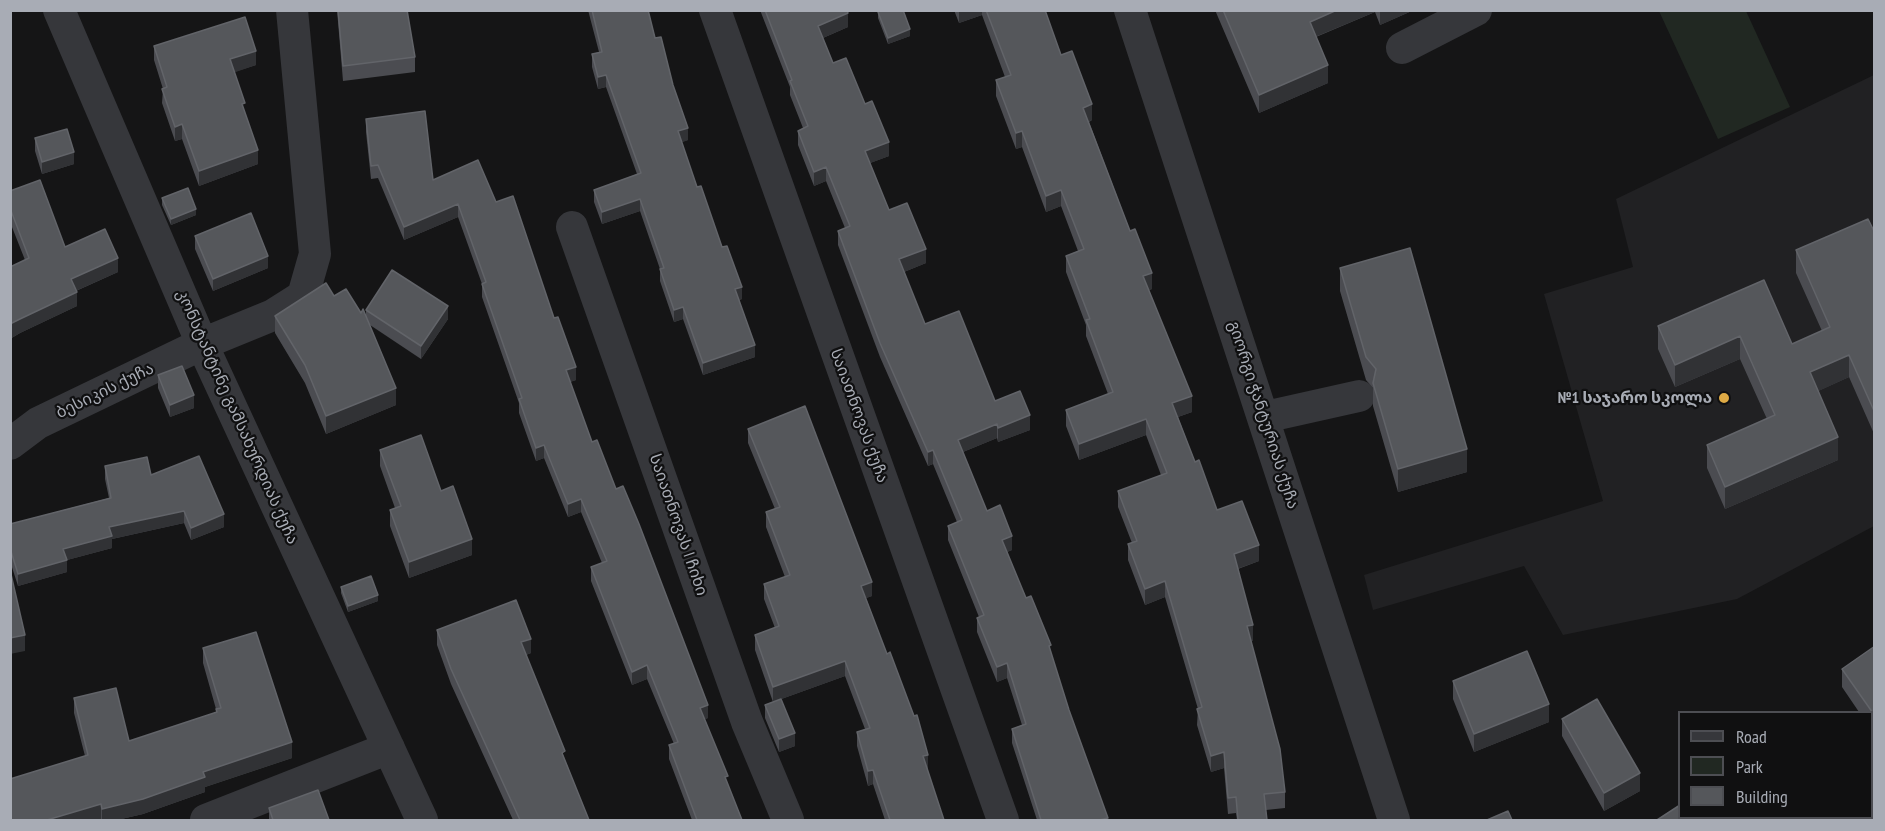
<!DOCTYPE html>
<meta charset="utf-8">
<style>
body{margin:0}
#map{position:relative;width:1885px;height:831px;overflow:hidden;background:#151516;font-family:"PT Sans Narrow",sans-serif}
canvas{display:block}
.frame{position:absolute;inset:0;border:12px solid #a8acb5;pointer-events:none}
.legend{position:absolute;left:1678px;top:711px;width:195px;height:108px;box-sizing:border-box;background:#101011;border:2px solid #4d4e53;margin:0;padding:8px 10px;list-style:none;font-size:18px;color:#a8acb5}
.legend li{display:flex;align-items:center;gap:12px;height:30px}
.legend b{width:30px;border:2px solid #4d4e53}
</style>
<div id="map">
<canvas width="1885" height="831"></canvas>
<div class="frame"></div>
<ul class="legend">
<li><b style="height:8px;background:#36373b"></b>Road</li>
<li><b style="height:16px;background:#212822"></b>Park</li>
<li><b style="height:16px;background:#55575b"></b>Building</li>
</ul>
</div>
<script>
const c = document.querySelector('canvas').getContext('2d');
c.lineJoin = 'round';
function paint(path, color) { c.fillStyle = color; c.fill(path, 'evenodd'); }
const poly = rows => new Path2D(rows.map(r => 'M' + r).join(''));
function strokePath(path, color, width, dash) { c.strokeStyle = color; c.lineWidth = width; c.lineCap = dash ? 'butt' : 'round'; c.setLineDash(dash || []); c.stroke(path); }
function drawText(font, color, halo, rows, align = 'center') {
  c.font = font + ' "PT Sans Narrow","Noto Sans Georgian",sans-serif'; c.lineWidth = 4.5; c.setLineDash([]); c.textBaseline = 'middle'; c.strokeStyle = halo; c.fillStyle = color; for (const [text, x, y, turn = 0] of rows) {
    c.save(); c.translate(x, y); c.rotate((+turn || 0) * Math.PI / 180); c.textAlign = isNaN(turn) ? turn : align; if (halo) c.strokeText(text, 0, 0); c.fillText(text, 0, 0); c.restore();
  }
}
const built = poly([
 [1874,75,1874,526,1737,599,1563,635,1524,566,1373,610,1364,575,1603,501,1544,294,1633,267,1616,199]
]);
const green = poly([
 [1659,11,1746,11,1790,107,1718,139]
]);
const street = poly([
 [59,10,202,344,422,820],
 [715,10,1003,820],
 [1130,10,1394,820],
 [1402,48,1476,10],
 [572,227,747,722,788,820],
 [1265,417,1359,396],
 [10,444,38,423,202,344,273,315,303,296,315,254,292,10],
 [206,820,389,748]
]);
const wall = poly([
 [337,10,407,10,415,57,415,72,343,81],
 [588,10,648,10,655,38,673,85,688,140,681,142,697,187,722,247,742,299,739,300,755,357,703,375,683,319,674,322,660,281,660,269,640,211,602,224,594,202,594,190,637,174,606,87,598,89,592,67,592,54,599,52],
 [760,10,847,10,848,27,823,38,833,63,865,104,889,156,870,163,889,210,926,263,904,272,925,324,995,401,1030,430,998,442,997,438,963,452,987,511,1012,550,1007,552,1026,598,1051,654,1069,710,1108,820,1037,820,1012,743,1012,729,1022,725,1007,678,997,682,977,632,977,618,979,617,948,540,948,526,957,522,933,464,928,466,880,357,838,245,838,231,845,228,826,181,814,186,798,145,798,131,803,128,790,95,790,87],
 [954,10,1045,10,1061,55,1092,120,1089,122,1152,289,1149,290,1192,412,1178,417,1195,462,1217,510,1259,561,1238,569,1253,641,1251,641,1285,792,1285,808,1266,810,1267,820,1237,820,1236,813,1228,814,1224,768,1211,772,1197,725,1198,709,1165,597,1145,605,1128,560,1128,544,1132,543,1118,507,1118,491,1161,475,1146,435,1079,460,1066,426,1066,410,1108,394,1086,336,1086,325,1066,272,1066,256,1078,251,1061,206,1046,212,1022,147,1016,149,996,96,996,80,1005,77,982,15,959,23],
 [1215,10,1414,10,1380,25,1375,12,1316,37,1328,83,1259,113],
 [878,12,910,36,888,44,878,18],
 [154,46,256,65,234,72,258,164,199,186,182,139,175,141,162,103,163,89,154,60],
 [366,119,433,180,496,202,554,318,576,380,570,382,592,442,708,718,705,719,728,785,742,820,692,820,669,759,669,745,674,744,647,679,632,685,591,581,591,567,602,563,581,512,568,517,544,458,536,461,519,413,519,403,482,297,482,284,458,217,404,240,378,178,371,179,366,132],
 [35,138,74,164,42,174,35,151],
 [10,191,65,247,118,272,76,291,77,306,20,333,10,339,10,267,25,260,10,222],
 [162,198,196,215,171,225,162,205],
 [1875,233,1875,436,1849,377,1818,391,1838,460,1725,509,1707,468,1707,445,1767,419,1740,359,1675,387,1658,349,1658,326,1764,280,1792,344,1822,331,1796,273,1796,250],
 [195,236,268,268,213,291,195,249],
 [1340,268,1467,472,1398,492,1373,406,1373,388,1366,380,1340,291],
 [334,296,366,316,366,310,448,319,421,359,370,325,396,405,326,434,305,383,275,333,275,316],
 [158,375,194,408,170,417,158,388],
 [748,429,872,596,866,598,928,769,927,770,944,820,885,820,873,784,868,786,857,746,857,732,865,729,845,676,773,702,755,650,755,635,775,628,764,599,764,584,785,577,766,527,766,512,775,509,748,443],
 [380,450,441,491,472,555,409,578,390,526,390,510,395,508,380,466],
 [105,466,151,475,224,527,191,540,184,523,112,539,112,548,67,560,67,572,18,586,10,561,10,524,109,498,105,479],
 [341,587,378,601,348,612,341,593],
 [437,630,531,653,526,655,565,760,589,820,513,820,451,684,437,645],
 [1875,646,1875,734,1872,730,1872,712,1859,712,1842,687,1842,669],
 [203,648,292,758,205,787,205,792,143,814,117,820,101,820,101,819,95,820,10,820,85,756,74,713,74,698,129,741,216,713,216,709,203,663],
 [1453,681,1549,722,1474,752,1453,699],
 [765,705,795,746,779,752,765,718],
 [1562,719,1640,791,1604,811,1562,736],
 [269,808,329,820,269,820]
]);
const shadedWall = poly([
 [959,10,982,10,982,15,959,23],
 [1337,10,1375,10,1375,12,1310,39,1310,22],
 [1380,10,1414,10,1380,25],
 [848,13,848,27,818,40,818,26],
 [910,29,910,36,888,44,888,38],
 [256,51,256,65,230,74,230,59],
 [1328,65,1328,83,1259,113,1259,95],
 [606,75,606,87,598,89,598,77],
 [1092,104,1092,120,1083,124,1083,108],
 [182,124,182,139,175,141,175,127],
 [688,128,688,140,678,144,678,131],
 [1022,131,1022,147,1016,149,1016,133],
 [889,142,889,156,865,165,865,151],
 [258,150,258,164,199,186,199,171],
 [74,152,74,164,42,174,42,162],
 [826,167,826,181,814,186,814,172],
 [1061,190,1061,206,1046,212,1046,196],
 [640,199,640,211,602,224,602,212],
 [458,204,458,217,404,240,404,227],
 [196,209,196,215,171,225,171,219],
 [926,249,926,263,899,274,899,259],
 [268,256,268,268,213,291,213,279],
 [118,258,118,272,71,293,71,279],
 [1152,273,1152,289,1143,292,1143,276],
 [742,287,742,299,735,301,735,289],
 [77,292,77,306,20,333,10,339,10,324,20,319],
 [448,306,448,319,421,359,421,346],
 [683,307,683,319,674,322,674,310],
 [1740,336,1740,359,1675,387,1675,365],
 [755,345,755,357,703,375,703,363],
 [1849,355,1849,377,1810,395,1810,372],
 [576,367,576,380,566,383,566,370],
 [396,388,396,405,326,434,326,416],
 [194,395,194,408,170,417,170,405],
 [1192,396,1192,412,1172,419,1172,403],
 [1030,415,1030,430,998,442,998,428],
 [1146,419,1146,435,1079,460,1079,444],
 [997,424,997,438,958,454,958,440],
 [1838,437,1838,460,1725,509,1725,487],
 [544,445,544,458,536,461,536,448],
 [1467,449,1467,472,1398,492,1398,469],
 [933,450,933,464,928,466,928,452],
 [581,499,581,512,568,517,568,504],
 [184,511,184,523,112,539,112,548,67,560,67,572,18,586,18,574,63,549,109,527],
 [224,514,224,527,191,540,191,528],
 [1012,536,1012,550,1002,554,1002,540],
 [472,539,472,555,409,578,409,562],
 [1259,545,1259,561,1234,570,1234,554],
 [1165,581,1165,597,1145,605,1145,589],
 [872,582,872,596,861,600,861,586],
 [378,595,378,601,348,612,348,606],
 [1253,625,1253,641,1247,642,1247,626],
 [25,635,25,651,10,654,10,638],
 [531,639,531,653,521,657,521,642],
 [845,661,845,676,773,702,773,687],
 [1007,663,1007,678,997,682,997,667],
 [647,665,647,679,632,685,632,672],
 [1549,704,1549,722,1474,752,1474,734],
 [708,705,708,718,700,721,700,708],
 [795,733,795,746,779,752,779,739],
 [292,742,292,758,205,787,205,792,143,814,117,820,102,820,102,809,203,772],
 [1224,752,1224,768,1211,772,1211,756],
 [928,755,928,769,923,771,923,756],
 [873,770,873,784,868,786,868,771],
 [1640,773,1640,791,1604,811,1604,793],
 [101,804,101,819,95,820,47,820],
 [1777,818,1798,818,1794,820,1772,820]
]);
const building = poly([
 [338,10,407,10,415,57,343,66,338,10],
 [592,10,648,10,655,38,661,37,673,85,688,128,678,131,697,187,701,186,722,247,727,246,742,287,735,289,755,345,703,363,683,307,674,310,660,269,664,268,640,199,602,212,594,190,641,173,606,75,598,77,592,54,602,52,592,10],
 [765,10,847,10,848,13,818,26,833,63,846,58,865,104,872,101,889,142,865,151,889,210,907,203,926,249,899,259,925,324,959,311,995,401,1020,391,1030,415,998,428,997,424,958,440,987,511,1000,505,1012,536,1002,540,1026,598,1031,596,1051,645,1049,646,1069,710,1108,818,1099,820,1041,820,1012,729,1026,724,1007,663,997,667,977,618,984,615,948,526,962,520,933,450,928,452,880,343,838,231,850,226,826,167,814,172,798,131,808,126,790,81,792,80,765,10],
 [880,10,903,10,910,29,888,38,878,12,880,10],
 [986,10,1045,10,1061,55,1072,51,1092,104,1083,108,1130,231,1135,229,1152,273,1143,276,1192,396,1172,403,1195,462,1199,460,1217,510,1242,501,1259,545,1234,554,1253,625,1247,626,1280,749,1285,792,1264,794,1267,820,1238,820,1236,797,1228,798,1224,752,1211,756,1197,709,1202,707,1165,581,1145,589,1128,544,1137,541,1118,491,1167,473,1146,419,1079,444,1066,410,1113,392,1086,320,1090,319,1066,256,1084,249,1061,190,1046,196,1022,131,1016,133,996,80,1011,75,986,10],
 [1223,10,1337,10,1310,22,1328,65,1259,95,1223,10],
 [245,17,256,51,230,59,245,103,242,104,258,150,199,171,182,124,175,127,162,89,167,87,154,46,245,17],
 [425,111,433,180,478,160,496,202,513,196,554,318,558,317,576,367,566,370,592,442,597,440,616,489,623,486,639,524,708,705,700,708,728,776,725,777,742,820,697,820,669,745,678,742,647,665,632,672,591,567,607,561,581,499,568,504,544,445,536,448,519,399,522,398,482,284,486,282,458,204,404,227,378,165,371,166,366,119,425,111],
 [67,129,74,152,42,162,35,138,67,129],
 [40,180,65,247,105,229,118,258,71,279,77,292,20,319,10,324,10,267,29,258,10,208,10,191,40,180],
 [188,188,196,209,171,219,162,198,188,188],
 [251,213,268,256,213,279,195,236,251,213],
 [1868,219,1875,233,1875,413,1849,355,1810,372,1838,437,1725,487,1707,445,1775,415,1740,336,1675,365,1658,326,1764,280,1792,344,1830,327,1796,250,1868,219],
 [1410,248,1467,449,1398,469,1373,383,1376,369,1366,357,1340,268,1410,248],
 [392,270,448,306,421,346,366,310,392,270],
 [326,283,334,296,346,289,361,313,363,309,396,388,326,416,305,365,275,316,326,283],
 [182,366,194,395,170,405,158,375,182,366],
 [805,406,872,582,861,586,887,654,890,652,914,716,917,715,928,755,923,756,944,820,890,820,873,770,868,771,857,732,870,728,845,661,773,687,755,635,779,626,764,584,790,575,766,512,780,507,748,429,805,406],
 [421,435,441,491,453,486,472,539,409,562,390,510,401,506,380,450,421,435],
 [199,456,224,514,191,528,184,511,109,527,112,536,63,549,67,560,18,574,10,548,10,524,111,498,105,466,147,457,151,475,199,456],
 [10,570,25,635,10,638,10,570],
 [371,576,378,595,348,606,341,587,371,576],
 [516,600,531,639,521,642,565,751,562,753,589,820,520,820,451,669,437,630,516,600],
 [256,632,292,742,203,772,205,777,143,799,102,809,101,804,47,820,10,820,10,779,88,755,74,698,116,688,129,741,217,712,216,709,221,708,203,648,256,632],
 [1875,646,1875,716,1842,669,1875,646],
 [1527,651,1549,704,1474,734,1453,681,1527,651],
 [781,699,795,733,779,739,765,705,781,699],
 [1597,699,1640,773,1604,793,1562,719,1597,699],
 [318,790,329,820,273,820,269,808,318,790],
 [1680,805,1680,818,1777,818,1772,820,1657,820,1680,805],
 [1508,811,1512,820,1487,820,1508,811]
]);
const markers = [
 [1724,398,6,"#deaa45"]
];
const streetNames = [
 ["ბესიკის ქუჩა",105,391,-26],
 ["გიორგი ჭანტურიას ქუჩა",1263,415,72],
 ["საიათნოვას ქუჩა",859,416,70],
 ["კონსტანტინე გამსახურდიას ქუჩა",237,417,66],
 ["საიათნოვას I ჩიხი",678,525,71]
];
const poiNames = [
 ["№1 საჯარო სკოლა",1712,398]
];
paint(built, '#212123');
paint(green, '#212822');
strokePath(street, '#36373b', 32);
paint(wall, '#4b4c51');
paint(shadedWall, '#313235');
paint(building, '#55575b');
strokePath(building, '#626469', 1.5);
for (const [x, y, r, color] of markers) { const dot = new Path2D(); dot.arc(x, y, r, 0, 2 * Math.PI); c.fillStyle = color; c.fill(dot); strokePath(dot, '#101011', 2); }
drawText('16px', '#a8acb5', '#101011', streetNames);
drawText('bold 16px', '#a8acb5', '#101011', poiNames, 'right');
</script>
